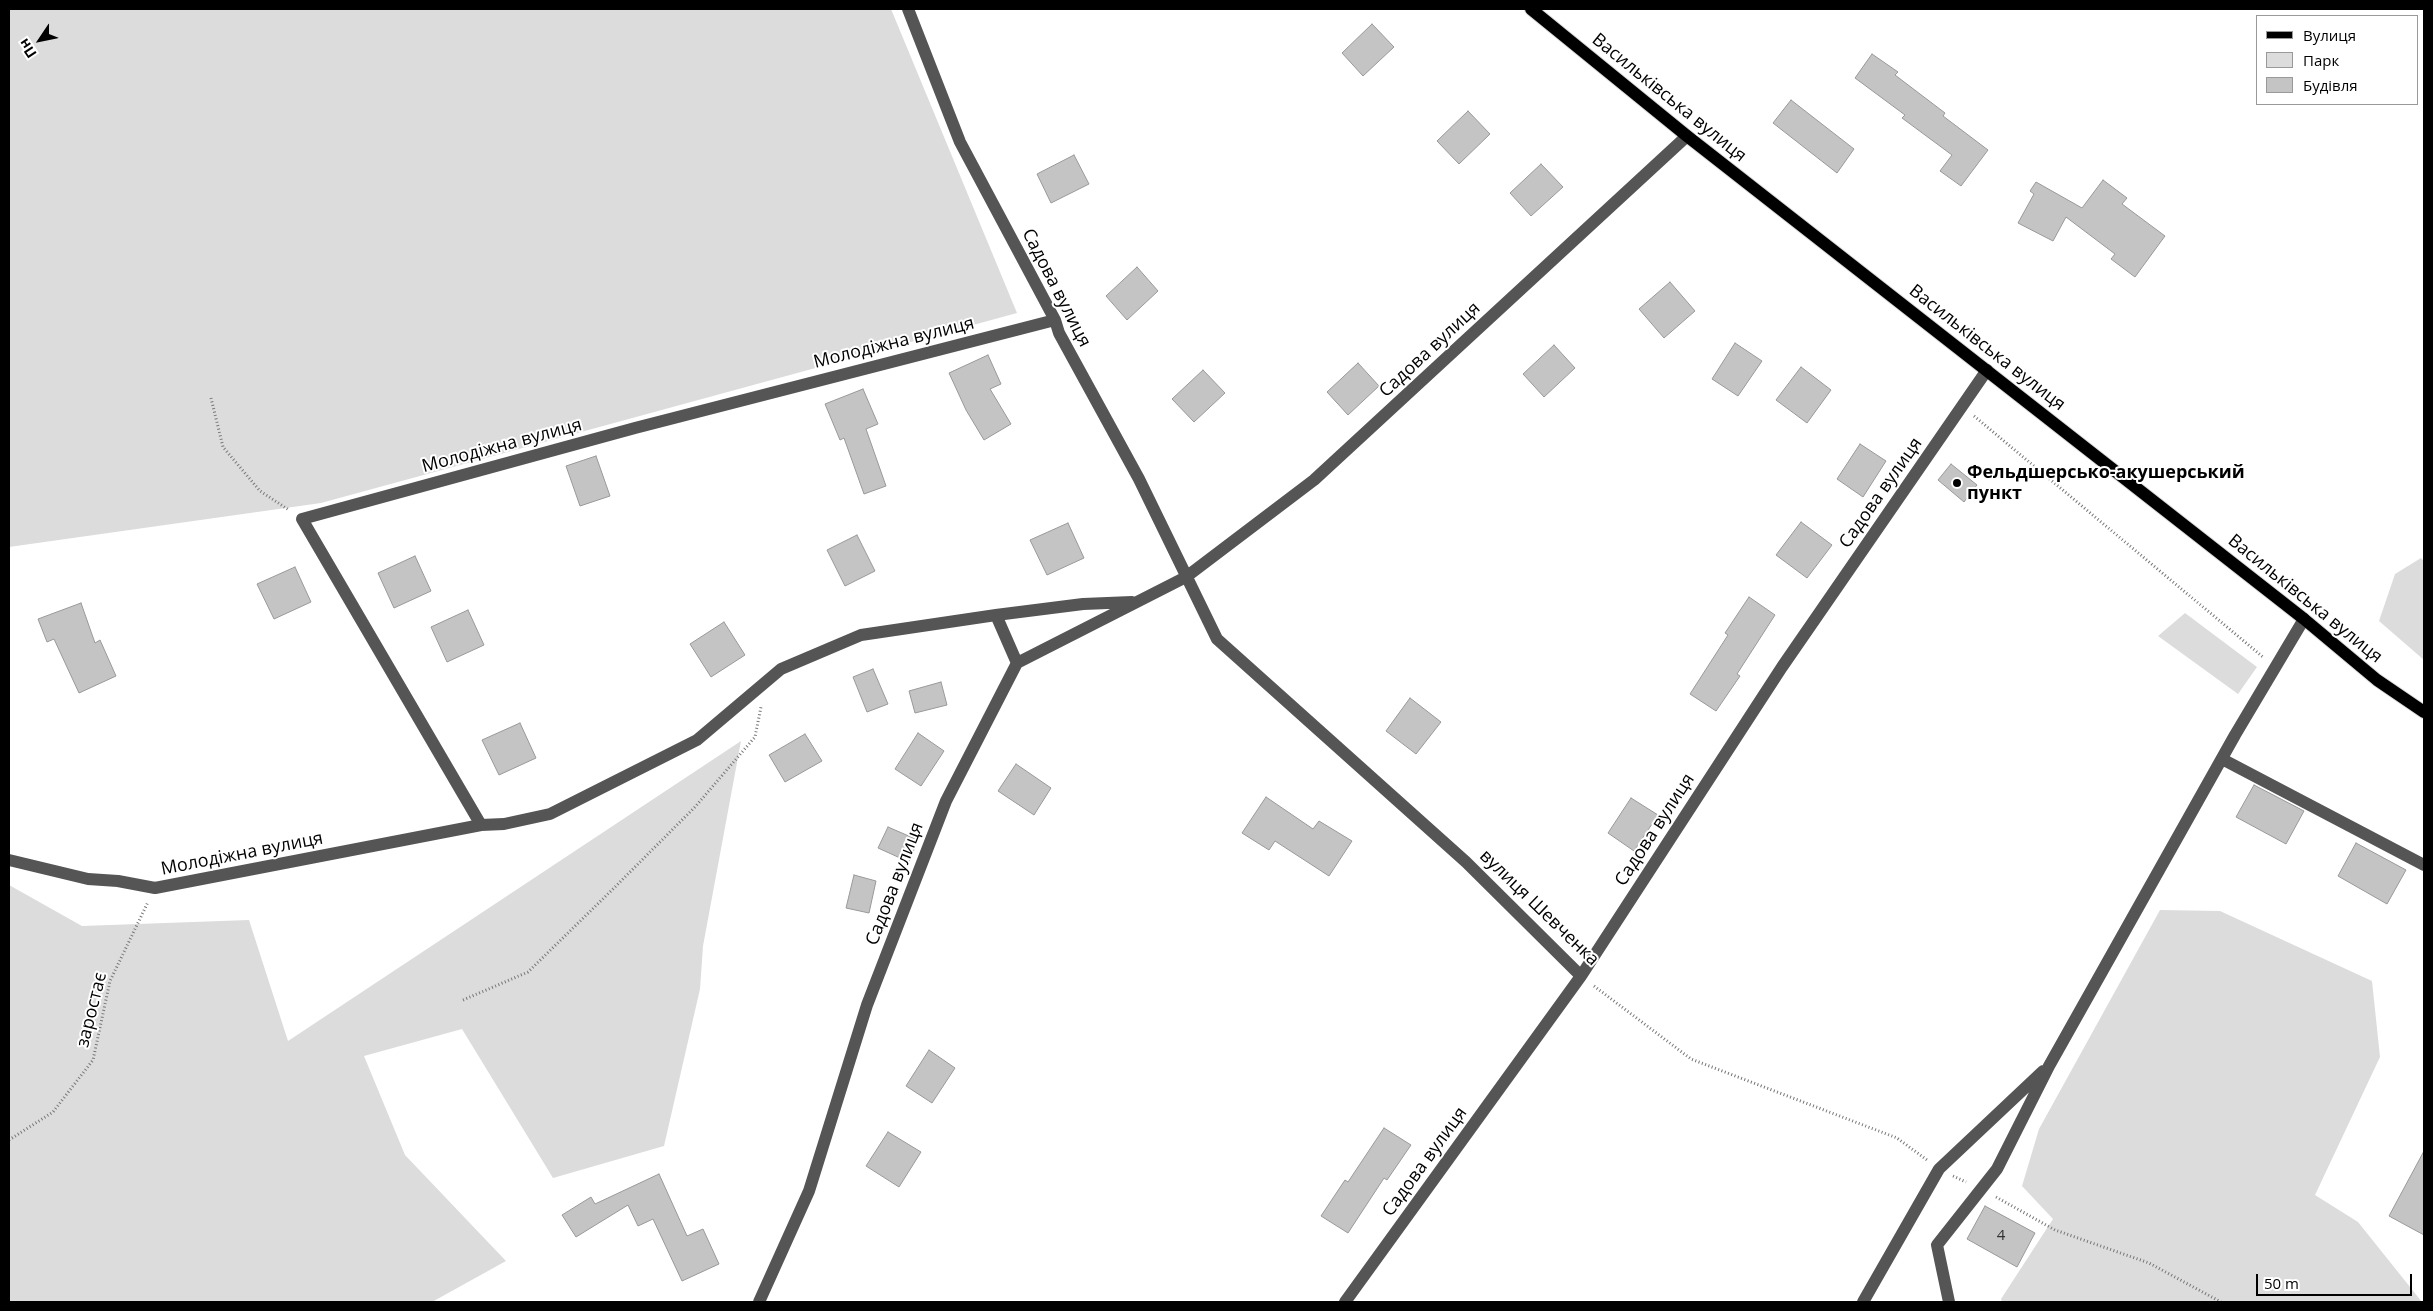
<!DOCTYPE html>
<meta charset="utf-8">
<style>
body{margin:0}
#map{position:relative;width:2433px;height:1311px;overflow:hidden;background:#fff;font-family:"Open Sans",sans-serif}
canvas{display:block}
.frame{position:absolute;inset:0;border:10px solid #000;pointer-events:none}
.legend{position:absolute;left:2256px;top:15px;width:162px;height:90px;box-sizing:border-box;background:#fff;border:1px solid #999;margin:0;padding:6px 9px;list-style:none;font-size:15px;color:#000}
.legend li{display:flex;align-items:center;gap:10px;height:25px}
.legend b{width:25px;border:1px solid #999}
.north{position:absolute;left:15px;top:15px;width:50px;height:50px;-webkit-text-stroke:4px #fff;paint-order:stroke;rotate:236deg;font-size:14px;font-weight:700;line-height:20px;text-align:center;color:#000}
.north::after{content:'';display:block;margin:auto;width:18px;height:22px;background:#000;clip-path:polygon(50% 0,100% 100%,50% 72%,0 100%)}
.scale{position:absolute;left:2256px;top:1274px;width:156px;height:22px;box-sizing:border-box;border:2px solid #000;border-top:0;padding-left:6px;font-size:15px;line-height:18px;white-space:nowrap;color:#000;-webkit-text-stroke:4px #fff;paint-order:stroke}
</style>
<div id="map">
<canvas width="2433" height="1311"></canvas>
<div class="frame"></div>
<ul class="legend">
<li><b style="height:6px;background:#000"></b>Вулиця</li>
<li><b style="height:14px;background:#dcdcdc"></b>Парк</li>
<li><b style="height:14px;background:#c4c4c4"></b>Будівля</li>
</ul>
<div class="north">Пн</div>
<div class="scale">50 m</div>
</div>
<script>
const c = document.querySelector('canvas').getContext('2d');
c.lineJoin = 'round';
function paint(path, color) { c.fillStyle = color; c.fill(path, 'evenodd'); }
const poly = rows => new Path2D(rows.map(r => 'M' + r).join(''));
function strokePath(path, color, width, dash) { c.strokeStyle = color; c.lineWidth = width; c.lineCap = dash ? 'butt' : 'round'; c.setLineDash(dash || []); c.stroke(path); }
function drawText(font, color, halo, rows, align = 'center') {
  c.font = font + ' "Open Sans",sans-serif'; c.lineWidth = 4; c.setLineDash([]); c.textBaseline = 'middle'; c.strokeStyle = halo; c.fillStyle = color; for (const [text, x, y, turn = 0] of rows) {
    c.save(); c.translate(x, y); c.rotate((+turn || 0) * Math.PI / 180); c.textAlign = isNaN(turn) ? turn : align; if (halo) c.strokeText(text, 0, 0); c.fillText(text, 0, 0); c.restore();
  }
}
const green = poly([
 [9,9,891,9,1017,313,321,503,9,547],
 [2421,558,2424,561,2424,660,2379,621,2395,574],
 [2185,613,2257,667,2238,694,2158,636],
 [741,741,703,946,700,989,664,1146,553,1178,462,1029,364,1056,405,1155,506,1261,432,1302,9,1302,9,885,82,926,249,920,288,1041],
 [2160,910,2220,911,2372,981,2380,1057,2315,1195,2358,1222,2422,1302,2424,1302,2002,1302,2001,1299,2053,1219,2022,1186,2039,1129]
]);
const building = poly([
 [1372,24,1394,47,1363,76,1342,53,1372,24],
 [1872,54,1898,72,1895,75,1945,113,1943,116,1988,150,1961,186,1940,171,1952,155,1902,118,1905,115,1855,78,1872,54],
 [1791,100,1854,149,1837,173,1773,123,1791,100],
 [1468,111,1490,134,1459,164,1437,141,1468,111],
 [1074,155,1089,184,1051,203,1037,174,1074,155],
 [1541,164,1563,187,1531,216,1510,193,1541,164],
 [2103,180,2127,198,2122,204,2165,236,2135,277,2111,259,2115,254,2066,217,2053,241,2018,223,2034,194,2030,191,2036,182,2082,208,2103,180],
 [1137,267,1158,291,1127,320,1106,296,1137,267],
 [1670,282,1695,311,1664,338,1639,309,1670,282],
 [1735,343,1762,361,1738,396,1712,379,1735,343],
 [1554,345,1575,368,1544,397,1523,374,1554,345],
 [988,355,1001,384,990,389,1011,424,984,440,966,410,949,373,988,355],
 [1358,363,1379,386,1348,415,1327,392,1358,363],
 [1801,367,1831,390,1807,423,1776,400,1801,367],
 [1203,370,1225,393,1194,422,1172,399,1203,370],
 [863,389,878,424,866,429,886,486,864,494,844,438,840,440,825,404,863,389],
 [1860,444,1886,461,1863,497,1837,479,1860,444],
 [596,456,610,496,580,506,566,466,596,456],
 [1951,464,1977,485,1964,502,1938,480,1951,464],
 [1801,522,1832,545,1807,578,1776,555,1801,522],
 [1068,523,1084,558,1047,575,1030,540,1068,523],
 [857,535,875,571,845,586,827,550,857,535],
 [415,556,431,591,394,608,378,573,415,556],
 [295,567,311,602,274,619,257,584,295,567],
 [1749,597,1775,615,1737,674,1740,676,1716,711,1690,694,1728,635,1725,633,1749,597],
 [81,603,95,643,100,640,116,676,79,693,54,639,47,642,38,619,81,603],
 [468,610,484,645,447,662,431,627,468,610],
 [724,622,745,655,711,677,690,644,724,622],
 [873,669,888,704,867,712,853,677,873,669],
 [941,682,947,705,915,713,909,691,941,682],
 [1410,698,1441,722,1416,754,1386,731,1410,698],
 [520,723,536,758,499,775,482,740,520,723],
 [918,733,944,751,921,786,895,769,918,733],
 [805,734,822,761,785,782,769,755,805,734],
 [1016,764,1051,788,1034,815,998,791,1016,764],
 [2254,785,2304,811,2286,844,2236,817,2254,785],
 [1266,797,1313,829,1319,821,1352,841,1329,876,1275,841,1269,850,1242,833,1266,797],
 [1631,798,1658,815,1634,851,1608,833,1631,798],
 [888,827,918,840,909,862,878,848,888,827],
 [2356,843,2406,870,2387,904,2338,876,2356,843],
 [854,875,876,881,869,913,846,908,854,875],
 [929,1050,955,1068,932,1103,906,1086,929,1050],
 [1384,1128,1411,1145,1387,1180,1384,1178,1348,1233,1321,1216,1345,1180,1348,1182,1384,1128],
 [888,1132,921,1152,899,1187,866,1166,888,1132],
 [2424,1151,2424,1235,2389,1216,2424,1151],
 [659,1174,687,1236,703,1229,719,1264,682,1281,653,1219,638,1226,628,1205,576,1237,562,1215,591,1197,595,1204,659,1174],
 [1985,1206,2035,1233,2017,1267,1967,1239,1985,1206]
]);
const path = poly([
 [211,398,223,447,260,491,289,510],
 [1974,416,2263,657],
 [1594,986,1691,1059,1897,1138,1927,1160],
 [463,1000,528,972,614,888,695,807,755,737,761,707],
 [9,1140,53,1112,93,1060,110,981,148,902],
 [1953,1176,1966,1182],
 [1996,1197,2055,1230,2149,1263,2221,1302]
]);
const minor = poly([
 [908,9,960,142,1055,320,1059,333,1139,479,1217,639,1466,862,1581,976],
 [996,615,1017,663],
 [2222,759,2424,865],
 [481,825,302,519,635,428,1055,320],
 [9,860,88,879,118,881,155,888,481,825,504,824,550,814,697,740,781,669,861,635,996,615,1083,604,1132,602],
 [759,1302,809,1191,867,1005,946,801,1017,663,1186,577,1314,480,1687,136],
 [1345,1302,1581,976,1782,667,1987,370],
 [1863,1302,1939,1169,2043,1071],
 [1949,1302,1937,1245,1997,1169,2049,1066,2235,735,2304,619]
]);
const major = poly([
 [1531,9,1687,136,2304,619,2377,680,2424,712]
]);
const markers = [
 [1957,483,5,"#000"]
];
const numberNames = [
 ["4",2001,1236]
];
const streetNames = [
 ["Васильківська вулиця",1669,98,39],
 ["Садова вулиця",1056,288,63],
 ["Молодіжна вулиця",894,343,-14],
 ["Васильківська вулиця",1987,348,38],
 ["Садова вулиця",1430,350,-43],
 ["Молодіжна вулиця",502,446,-15],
 ["Садова вулиця",1881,493,-55],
 ["Васильківська вулиця",2305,599,39],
 ["Садова вулиця",1655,830,-57],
 ["Молодіжна вулиця",242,854,-11],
 ["Садова вулиця",895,884,-69],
 ["вулиця Шевченка",1539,908,44],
 ["заростає",92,1010,-76],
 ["Садова вулиця",1425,1162,-54]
];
const poiNames = [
 ["Фельдшерсько-акушерський",1967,473],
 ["пункт",1967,494]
];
paint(green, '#dcdcdc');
paint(building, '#c4c4c4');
strokePath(building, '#999', 1);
strokePath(major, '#dbdbdb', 14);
strokePath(path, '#777', 3, [1, 2.5]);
strokePath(minor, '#555', 12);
strokePath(major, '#000', 12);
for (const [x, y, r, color] of markers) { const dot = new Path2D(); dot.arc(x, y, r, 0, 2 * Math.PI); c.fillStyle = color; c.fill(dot); strokePath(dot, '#fff', 2); }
drawText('15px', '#313131', null, numberNames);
drawText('18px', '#000', '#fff', streetNames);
drawText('bold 18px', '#000', '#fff', poiNames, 'left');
</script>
